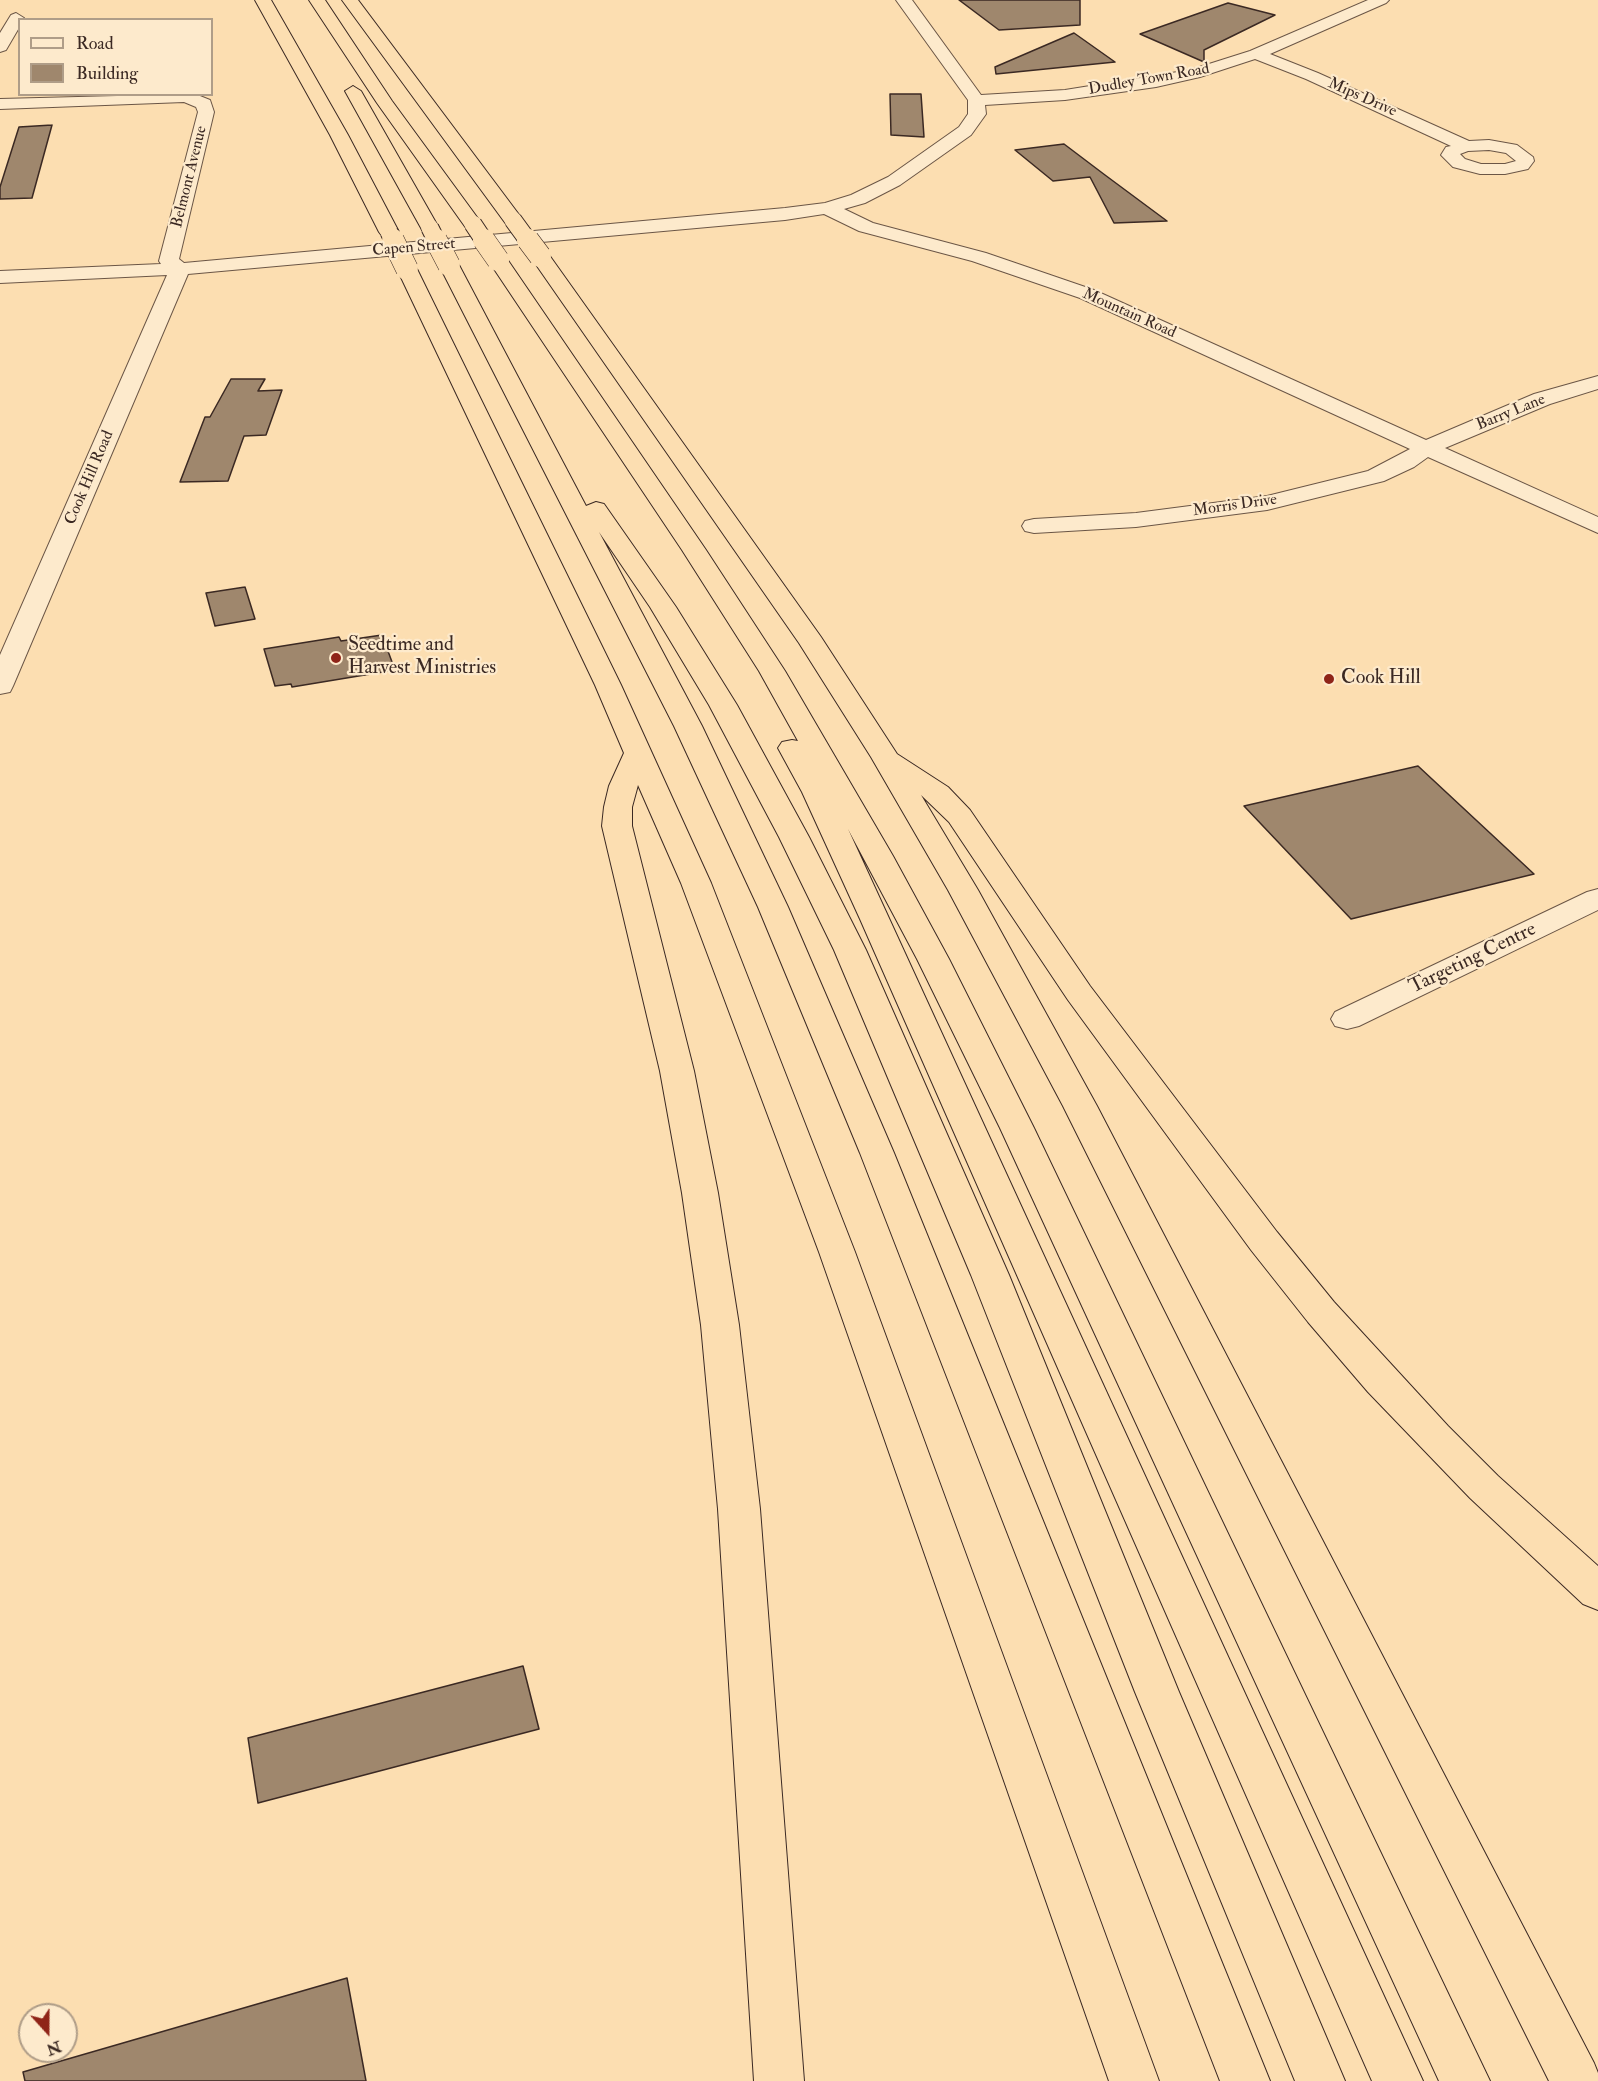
<!DOCTYPE html>
<style>
body{margin:0}
#map{position:relative;width:1598px;height:2081px;overflow:hidden;background:#fcdeb1;font-family:"IM FELL Double Pica",serif}
canvas{display:block}
.legend{position:absolute;left:18px;top:18px;width:195px;height:78px;box-sizing:border-box;background:#fdeacc;border:2px solid #af9d88;margin:0;padding:8px 10px;list-style:none;font-size:18px;color:#3b2923}
.legend li{display:flex;align-items:center;gap:12px;height:30px}
.legend b{width:30px;border:2px solid #af9d88}
.north{position:absolute;left:18px;top:2003px;width:60px;height:60px;box-sizing:border-box;background:#fdeacc;border:2px solid #af9d88;border-radius:50%;rotate:159deg;font-size:16px;font-weight:700;line-height:24px;text-align:center;color:#3b2923}
.north::after{content:'';display:block;margin:auto;width:21px;height:27px;background:#8f2418;clip-path:polygon(50% 0,100% 100%,50% 72%,0 100%)}
</style>
<div id="map">
<canvas width="1598" height="2081"></canvas>
<ul class="legend">
<li><b style="height:8px;background:#fdeacc"></b>Road</li>
<li><b style="height:16px;background:#9f876d"></b>Building</li>
</ul>
<div class="north">N</div>
</div>
<script>
const c = document.querySelector('canvas').getContext('2d');
c.lineJoin = 'round';
function paint(path, color) { c.fillStyle = color; c.fill(path, 'evenodd'); }
const poly = rows => new Path2D(rows.map(r => 'M' + r).join(''));
function strokePath(path, color, width, dash) { c.strokeStyle = color; c.lineWidth = width; c.lineCap = dash ? 'butt' : 'round'; c.setLineDash(dash || []); c.stroke(path); }
function drawText(font, color, halo, rows, align = 'center') {
  c.font = font + ' "IM FELL Double Pica",serif'; c.lineWidth = 4.5; c.setLineDash([]); c.textBaseline = 'middle'; c.strokeStyle = halo; c.fillStyle = color; for (const [text, x, y, turn = 0] of rows) {
    c.save(); c.translate(x, y); c.rotate((+turn || 0) * Math.PI / 180); c.textAlign = isNaN(turn) ? turn : align; if (halo) c.strokeText(text, 0, 0); c.fillText(text, 0, 0); c.restore();
  }
}
const building = poly([
 [959,0,1080,0,1080,25,999,30,959,0],
 [1228,3,1275,15,1204,50,1204,62,1140,34,1228,3],
 [1074,33,1115,62,996,74,995,67,1074,33],
 [890,94,921,94,924,137,891,135,890,94],
 [52,125,32,198,0,199,0,187,19,127,52,125],
 [1064,144,1105,175,1167,221,1114,223,1090,177,1053,181,1015,150,1064,144],
 [231,379,265,379,258,391,282,390,266,435,244,436,228,481,180,482,205,417,210,417,231,379],
 [245,587,255,619,215,626,206,593,245,587],
 [382,635,395,670,292,687,291,684,275,686,264,649,339,637,341,641,382,635],
 [1418,766,1534,874,1351,919,1244,806,1418,766],
 [523,1666,539,1729,258,1803,248,1738,523,1666],
 [347,1978,366,2081,25,2081,23,2072,347,1978]
]);
const minor = poly([
 [896,0,912,0,981,95,1065,90,1190,70,1250,51,1368,0,1389,0,1386,3,1270,54,1318,73,1469,141,1489,140,1517,145,1533,157,1534,161,1528,169,1505,174,1480,174,1453,167,1441,155,1446,147,1451,146,1306,79,1255,59,1200,77,1156,87,1065,100,985,105,986,114,971,135,900,185,865,203,844,209,873,223,986,253,1094,290,1426,440,1534,394,1598,376,1598,389,1550,404,1445,448,1598,517,1598,533,1428,457,1414,467,1384,481,1267,510,1136,527,1034,533,1025,531,1022,526,1025,521,1034,519,1136,513,1267,496,1368,471,1410,449,1080,298,972,261,859,231,824,214,785,220,188,274,13,686,10,692,0,694,0,655,167,275,0,283,0,271,161,264,159,261,198,112,196,107,184,102,0,109,0,99,195,94,210,100,214,112,179,259,184,263,785,208,825,203,851,195,888,177,959,127,968,114,968,100,896,0],
 [1489,150,1506,153,1516,161,1505,164,1481,164,1465,159,1460,154,1468,151,1489,150],
 [16,13,24,18,20,20,20,26,6,50,0,52,0,33,11,15,16,13],
 [1598,889,1598,910,1359,1026,1347,1029,1335,1026,1331,1019,1335,1012,1587,892,1598,889]
]);
const highway = poly([
 [255,0,271,0,348,135,399,232,396,236,382,236,379,232,330,135,255,0],
 [309,0,325,0,392,101,482,224,480,228,466,228,377,103,309,0],
 [342,0,358,0,520,216,522,220,520,224,506,224,342,0],
 [353,86,361,91,439,228,437,232,423,232,421,228,345,91,353,86],
 [540,250,547,252,821,637,897,754,948,787,970,810,1090,986,1277,1232,1334,1302,1448,1426,1498,1476,1598,1566,1598,1610,1583,1604,1470,1498,1368,1392,1308,1322,1251,1250,1068,1000,949,822,921,795,978,890,1097,1106,1594,2063,1598,2073,1598,2081,1549,2081,1063,1106,948,890,871,757,799,643,530,256,533,252,540,250],
 [498,254,505,256,706,550,785,671,893,856,949,959,1034,1128,1490,2081,1439,2081,1000,1128,917,959,848,829,1423,2081,1372,2081,860,919,802,792,778,748,782,742,792,740,798,741,759,671,682,550,488,260,491,256,498,254],
 [449,259,456,261,459,265,586,506,596,502,604,504,676,607,737,705,809,837,866,950,1009,1275,1179,1692,1345,2081,1295,2081,1135,1692,971,1275,834,950,779,837,709,705,650,607,599,532,702,726,788,907,894,1153,1270,2081,1220,2081,860,1153,758,907,674,726,439,265,442,261,449,259],
 [407,263,414,265,417,269,621,685,711,883,855,1252,1159,2081,1109,2081,819,1252,681,883,638,785,632,807,632,826,694,1071,718,1193,739,1325,760,1509,804,2081,754,2081,718,1509,701,1325,682,1193,660,1071,602,826,604,807,609,786,624,753,595,685,397,269,400,265,407,263]
]);
const highwayBridgeFar1 = poly([
 [513,220,529,242],
 [473,224,485,242],
 [430,228,437,242],
 [389,232,394,242]
]);
const highwayBridge = poly([
 [393,240,407,269],
 [436,240,449,265],
 [484,240,498,260],
 [528,240,540,256]
]);
const markers = [
 [336,658,6,"#8f2418"],
 [1329,679,6,"#8f2418"]
];
const farStreetnames = [
 ["Dudley Town Road",1149,80,-10],
 ["Mips Drive",1362,98,24],
 ["Belmont Avenue",190,177,-76],
 ["Capen Street",414,248,-5],
 ["Mountain Road",1129,314,24],
 ["Barry Lane",1511,413,-22],
 ["Cook Hill Road",90,478,-67],
 ["Morris Drive",1235,506,-8]
];
const poiNames = [
 ["Seedtime and",348,646],
 ["Harvest Ministries",348,669],
 ["Cook Hill",1341,679]
];
const streetNames = [
 ["Targeting Centre",1473,959,-26]
];
paint(building, '#9f876d');
strokePath(building, '#3b2923', 1.5);
strokePath(minor, '#6b5646', 2);
strokePath(highway, '#3b2923', 2);
paint(minor, '#fdeacc');
paint(highway, '#fcdeb1');
strokePath(highwayBridgeFar1, '#3b2923', 19, []);
strokePath(highwayBridge, '#3b2923', 23, []);
strokePath(highwayBridgeFar1, '#fcdeb1', 17);
strokePath(highwayBridge, '#fcdeb1', 22);
for (const [x, y, r, color] of markers) { const dot = new Path2D(); dot.arc(x, y, r, 0, 2 * Math.PI); c.fillStyle = color; c.fill(dot); strokePath(dot, '#fdeacc', 2); }
drawText('16px', '#3b2923', '#fdeacc', farStreetnames);
drawText('20px', '#3b2923', '#fdeacc', poiNames, 'left');
drawText('20px', '#3b2923', '#fdeacc', streetNames);
</script>
